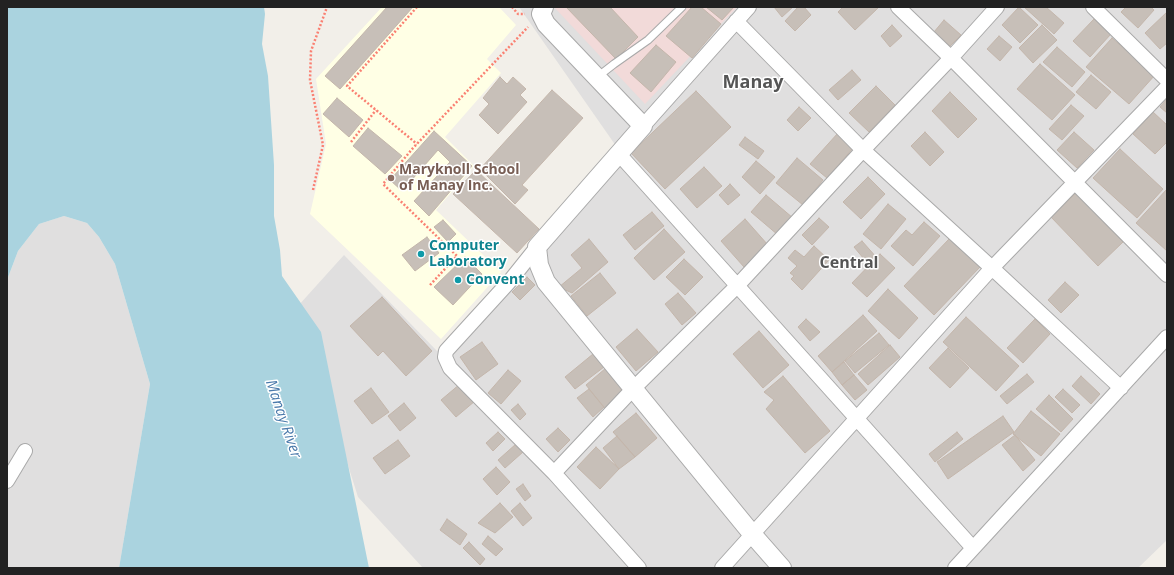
<!DOCTYPE html>
<style>
body{margin:0}
#map{position:relative;width:1174px;height:575px;overflow:hidden;background:#f2efe9;font-family:"Open Sans",sans-serif}
canvas{display:block}
.frame{position:absolute;inset:0;border:8px solid #222;pointer-events:none}
</style>
<div id="map">
<canvas width="1174" height="575"></canvas>
<div class="frame"></div>
</div>
<script>
const c = document.querySelector('canvas').getContext('2d');
c.lineJoin = 'round';
function paint(path, color) { c.fillStyle = color; c.fill(path, 'evenodd'); }
const poly = rows => new Path2D(rows.map(r => 'M' + r).join(''));
function strokePath(path, color, width, dash) { c.strokeStyle = color; c.lineWidth = width; c.lineCap = dash ? 'butt' : 'round'; c.setLineDash(dash || []); c.stroke(path); }
function drawText(font, color, halo, rows, align = 'center') {
  c.font = font + ' "Open Sans",sans-serif'; c.lineWidth = 3; c.setLineDash([]); c.textBaseline = 'middle'; c.strokeStyle = halo; c.fillStyle = color; for (const [text, x, y, turn = 0] of rows) {
    c.save(); c.translate(x, y); c.rotate((+turn || 0) * Math.PI / 180); c.textAlign = isNaN(turn) ? turn : align; if (halo) c.strokeText(text, 0, 0); c.fillText(text, 0, 0); c.restore();
  }
}
const residential = poly([
 [519,7,1167,7,1167,540,1138,568,423,568,358,497,298,306,344,255,437,351,623,156],
 [64,216,87,223,99,237,115,264,150,384,119,568,7,568,7,280,18,251,39,224]
]);
const commercial = poly([
 [554,7,737,7,645,104]
]);
const education = poly([
 [382,7,499,7,516,25,487,59,501,73,445,137,474,166,436,210,501,272,441,339,310,214,326,144,316,79]
]);
const water = poly([
 [7,7,264,7,265,14,262,44,268,76,274,165,274,216,280,250,282,276,321,332,369,568,119,568,150,384,115,264,99,237,87,223,64,216,39,224,18,251,7,280]
]);
const building = poly([
 [387,7,413,7,340,89,325,76,387,7],
 [566,7,610,7,638,37,616,59,566,7],
 [692,7,701,7,721,24,692,58,666,36,692,7],
 [706,7,734,7,722,20,706,7],
 [774,7,793,7,782,17,774,7],
 [798,7,804,7,811,15,795,31,785,21,798,7],
 [843,7,877,7,878,8,855,30,838,12,843,7],
 [1019,7,1038,25,1020,43,1002,25,1019,7],
 [1024,7,1046,7,1064,23,1054,34,1024,7],
 [1126,7,1151,7,1154,10,1138,28,1121,12,1126,7],
 [1167,12,1167,43,1160,49,1145,33,1167,12],
 [1094,19,1111,34,1090,57,1073,41,1094,19],
 [944,20,961,35,950,46,934,32,944,20],
 [892,25,902,36,890,47,881,36,892,25],
 [1042,25,1057,40,1033,63,1019,48,1042,25],
 [999,36,1012,47,1000,61,987,49,999,36],
 [1112,38,1155,75,1129,104,1086,67,1112,38],
 [656,45,676,62,651,92,630,73,656,45],
 [1057,47,1085,72,1072,87,1043,62,1057,47],
 [1040,64,1075,95,1052,120,1017,89,1040,64],
 [852,70,861,80,838,100,829,90,852,70],
 [1091,75,1111,92,1096,109,1076,92,1091,75],
 [500,77,507,84,513,77,526,89,520,95,527,102,498,134,479,115,489,104,483,98,500,77],
 [876,86,895,105,869,132,849,113,876,86],
 [552,90,583,118,522,185,528,190,515,204,480,169,552,90],
 [696,91,731,127,665,189,631,153,696,91],
 [950,92,977,119,958,138,932,111,950,92],
 [337,98,363,120,349,137,323,114,337,98],
 [1167,99,1167,113,1160,107,1167,99],
 [1071,105,1084,116,1062,140,1049,129,1071,105],
 [799,107,811,118,798,131,787,120,799,107],
 [1153,112,1167,125,1167,142,1155,154,1133,134,1153,112],
 [368,128,402,156,385,174,353,146,368,128],
 [434,131,472,166,429,216,414,201,450,162,438,150,402,191,390,180,434,131],
 [925,132,944,152,930,166,911,146,925,132],
 [1074,132,1094,150,1077,168,1057,150,1074,132],
 [838,133,854,147,827,178,810,164,838,133],
 [745,137,764,151,758,159,739,145,745,137],
 [1120,149,1163,189,1137,218,1093,178,1120,149],
 [797,158,823,180,803,205,776,183,797,158],
 [756,161,775,177,760,194,742,177,756,161],
 [704,167,722,186,697,208,680,189,704,167],
 [476,170,539,229,517,253,453,194,476,170],
 [868,177,885,194,861,219,843,202,868,177],
 [730,184,740,195,728,205,719,195,730,184],
 [1167,189,1167,251,1136,223,1167,189],
 [1076,193,1123,242,1098,266,1051,217,1076,193],
 [766,195,793,218,778,235,751,212,766,195],
 [888,204,906,219,881,249,863,234,888,204],
 [652,212,664,226,635,250,623,235,652,212],
 [819,218,829,227,812,245,802,235,819,218],
 [745,219,768,245,744,267,721,241,745,219],
 [443,220,456,234,448,242,434,227,443,220],
 [924,222,940,236,913,266,891,246,906,230,912,235,924,222],
 [664,229,685,252,654,280,634,258,664,229],
 [427,237,439,253,415,271,402,255,427,237],
 [950,238,980,267,934,315,904,286,950,238],
 [589,239,608,262,572,293,559,287,582,268,571,255,589,239],
 [862,241,877,258,869,265,854,247,862,241],
 [814,246,829,260,802,290,791,279,794,276,790,273,797,266,788,258,795,250,804,257,814,246],
 [880,254,895,268,867,297,852,283,880,254],
 [465,257,482,274,453,305,434,287,465,257],
 [684,259,703,277,685,295,666,277,684,259],
 [600,273,616,293,587,316,571,296,600,273],
 [527,277,535,285,520,300,512,292,527,277],
 [1065,282,1079,295,1061,313,1048,300,1065,282],
 [888,289,918,318,899,339,868,311,888,289],
 [678,293,696,313,682,325,665,304,678,293],
 [382,297,432,351,406,376,383,351,378,356,350,326,382,297],
 [863,315,877,331,832,372,818,356,863,315],
 [966,317,1019,366,996,391,943,342,966,317],
 [806,319,820,332,810,341,798,327,806,319],
 [1035,319,1050,334,1023,363,1007,348,1035,319],
 [637,329,658,352,636,371,616,347,637,329],
 [759,331,789,365,763,388,733,354,759,331],
 [879,333,889,345,855,373,845,361,879,333],
 [482,342,498,364,476,380,460,357,482,342],
 [890,345,900,357,868,385,858,374,890,345],
 [948,348,969,368,950,388,929,368,948,348],
 [593,354,604,367,575,389,565,377,593,354],
 [844,362,854,375,842,385,832,372,844,362],
 [606,368,627,393,606,410,586,385,606,368],
 [508,370,521,381,501,404,488,393,508,370],
 [1027,374,1034,382,1007,404,1000,396,1027,374],
 [854,375,867,390,855,400,842,385,854,375],
 [783,376,830,431,805,453,766,409,774,400,764,392,783,376],
 [1081,376,1100,394,1091,404,1072,386,1081,376],
 [460,384,475,401,456,417,441,400,460,384],
 [371,388,389,412,372,424,354,401,371,388],
 [589,389,604,407,593,417,577,398,589,389],
 [1063,389,1080,405,1072,413,1055,397,1063,389],
 [1049,395,1073,419,1061,432,1036,409,1049,395],
 [404,403,416,418,400,431,388,416,404,403],
 [518,404,526,414,520,420,511,410,518,404],
 [1031,411,1060,434,1041,456,1013,434,1031,411],
 [636,413,657,438,635,457,613,432,636,413],
 [1003,416,1014,432,948,479,937,462,1003,416],
 [558,428,570,440,558,452,546,439,558,428],
 [498,432,505,439,493,451,486,443,498,432],
 [957,432,963,439,935,462,929,454,957,432],
 [1015,435,1035,460,1023,471,1002,445,1015,435],
 [617,436,635,457,619,469,603,448,617,436],
 [398,440,410,456,385,474,373,458,398,440],
 [516,444,523,452,505,468,498,460,516,444],
 [596,447,619,469,600,489,577,467,596,447],
 [496,467,510,482,497,495,483,479,496,467],
 [523,484,531,496,525,501,516,489,523,484],
 [500,503,513,517,495,533,478,523,500,503],
 [520,503,532,518,523,526,511,511,520,503],
 [447,519,467,534,460,545,440,530,447,519],
 [488,536,503,549,496,556,482,544,488,536],
 [469,542,485,559,480,565,463,548,469,542]
]);
const path = poly([
 [417,7,347,86,417,144],
 [512,7,518,14,525,14],
 [351,142,376,110],
 [313,190,323,145,310,80,311,51,327,7],
 [430,285,457,256,383,184,413,148,528,27]
]);
const service = poly([
 [596,78,614,64,648,40,682,7]
]);
const minor = poly([
 [898,7,951,58,1167,275],
 [1093,7,1167,80],
 [736,21,863,150,992,268,1121,388],
 [643,126,749,7],
 [618,153,973,548],
 [537,247,509,282,446,351,445,357,450,368,554,473,639,568],
 [554,473,633,389,737,286,863,150,951,58,997,7],
 [7,481,25,451],
 [722,568,992,268,1167,87],
 [955,568,1167,337]
]);
const tertiary = poly([
 [544,7,541,14,546,24,643,126,537,247,539,265,546,282,753,535,782,568]
]);
const markers = [
 [391,178,4,"#8d6e63"],
 [421,254,4,"#0f9aa8"],
 [458,280,4,"#0f9aa8"]
];
const educationNames = [
 ["Maryknoll School",399,170],
 ["of Manay Inc.",399,186]
];
const cultureNames = [
 ["Computer",429,246],
 ["Laboratory",429,262],
 ["Convent",466,280]
];
const waterNames = [
 ["Manay River",283,419,71]
];
const quarterNames = [
 ["Central",849,263]
];
const districtNames = [
 ["Manay",753,83]
];
paint(residential, '#e0dfdf');
paint(commercial, '#f2dad9');
paint(education, '#ffffe5');
paint(water, '#aad3df');
paint(building, '#c7bfb8');
strokePath(building, '#c4b6ab', 1);
strokePath(service, '#a9a9a9', 9);
strokePath(minor, '#a9a9a9', 16);
strokePath(tertiary, '#a9a9a9', 20);
strokePath(path, '#fa8072', 2.5, [2, 2]);
strokePath(service, '#fff', 7);
strokePath(minor, '#fff', 14);
strokePath(tertiary, '#fff', 18);
for (const [x, y, r, color] of markers) { const dot = new Path2D(); dot.arc(x, y, r, 0, 2 * Math.PI); c.fillStyle = color; c.fill(dot); strokePath(dot, '#fff', 1.5); }
drawText('bold 14px', '#785e54', '#fff', educationNames, 'left');
drawText('bold 14px', '#0d838f', '#fff', cultureNames, 'left');
drawText('italic 15px', '#4a7aab', '#fff', waterNames);
drawText('bold 16px', '#555', '#fff', quarterNames);
drawText('bold 18px', '#555', '#fff', districtNames);
</script>
